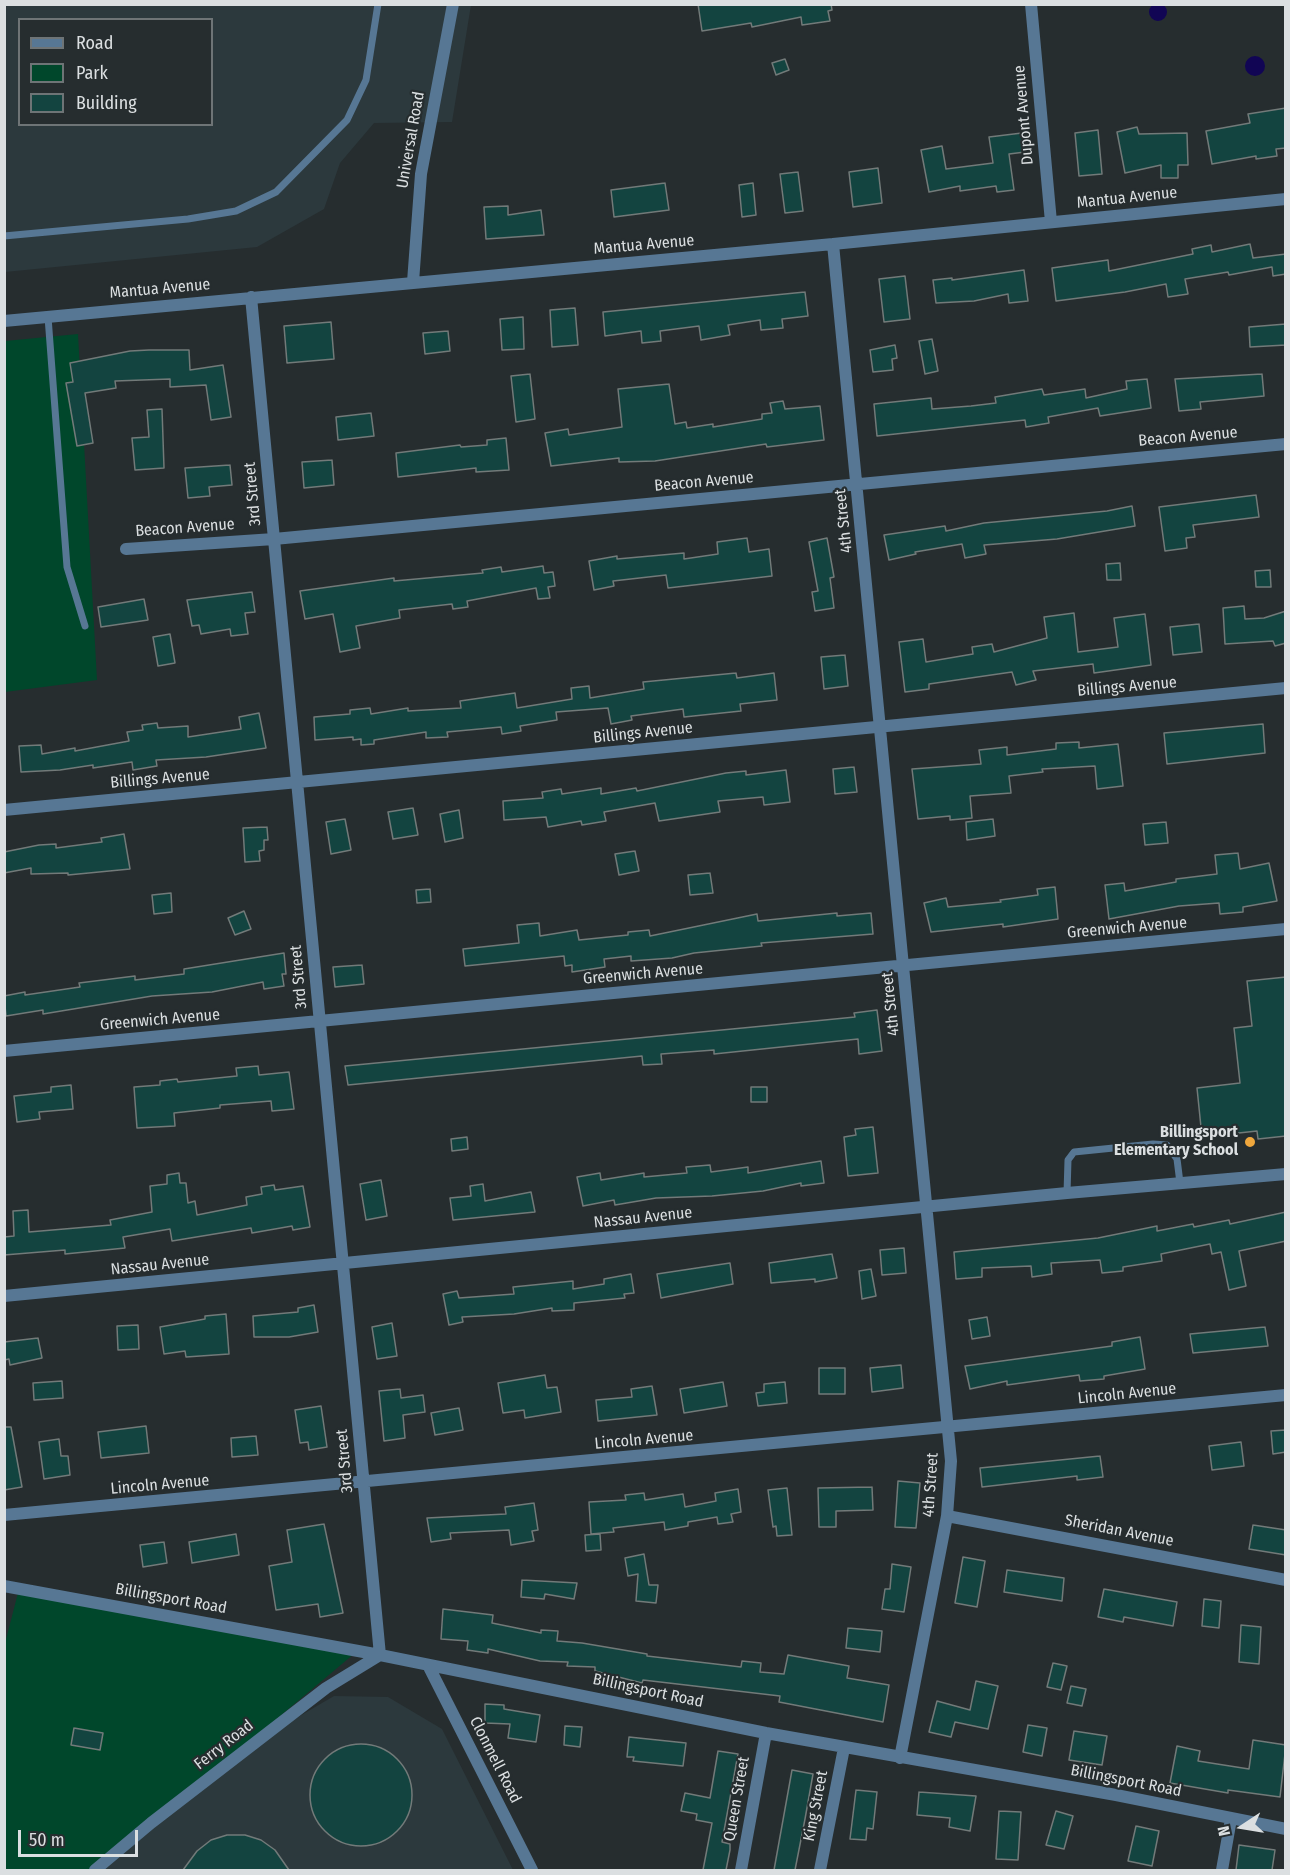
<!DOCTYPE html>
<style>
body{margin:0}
#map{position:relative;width:1290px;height:1875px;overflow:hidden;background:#262d2f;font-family:"Fira Sans Condensed",sans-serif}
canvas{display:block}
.frame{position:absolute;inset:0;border:6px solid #dbdfe1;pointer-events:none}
.legend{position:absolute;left:18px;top:18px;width:195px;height:108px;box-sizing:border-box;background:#262d2f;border:2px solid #6e7476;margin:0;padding:8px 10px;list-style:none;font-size:18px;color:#dbdfe1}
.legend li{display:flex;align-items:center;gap:12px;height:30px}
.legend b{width:30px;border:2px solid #6e7476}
.north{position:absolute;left:1212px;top:1797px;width:60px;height:60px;-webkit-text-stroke:4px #262d2f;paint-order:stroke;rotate:258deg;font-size:16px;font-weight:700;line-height:24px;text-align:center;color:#dbdfe1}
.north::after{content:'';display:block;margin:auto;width:21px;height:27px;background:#dbdfe1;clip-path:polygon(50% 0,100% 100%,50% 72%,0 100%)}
.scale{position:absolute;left:18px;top:1830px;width:120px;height:27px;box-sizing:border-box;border:3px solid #dbdfe1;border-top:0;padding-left:8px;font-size:18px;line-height:21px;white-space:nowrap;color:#dbdfe1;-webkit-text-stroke:4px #262d2f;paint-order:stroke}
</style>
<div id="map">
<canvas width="1290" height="1875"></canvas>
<div class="frame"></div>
<ul class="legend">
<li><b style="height:8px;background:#577794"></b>Road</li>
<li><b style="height:16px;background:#00472b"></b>Park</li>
<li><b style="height:16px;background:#134440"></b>Building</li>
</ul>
<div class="north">N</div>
<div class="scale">50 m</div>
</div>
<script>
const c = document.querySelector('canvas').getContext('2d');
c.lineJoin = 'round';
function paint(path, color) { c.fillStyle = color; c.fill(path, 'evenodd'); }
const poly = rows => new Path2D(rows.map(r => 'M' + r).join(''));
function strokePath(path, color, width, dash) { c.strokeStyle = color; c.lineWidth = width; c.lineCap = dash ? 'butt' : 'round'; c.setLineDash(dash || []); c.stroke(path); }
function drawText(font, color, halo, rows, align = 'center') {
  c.font = font + ' "Fira Sans Condensed",sans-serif'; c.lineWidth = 4.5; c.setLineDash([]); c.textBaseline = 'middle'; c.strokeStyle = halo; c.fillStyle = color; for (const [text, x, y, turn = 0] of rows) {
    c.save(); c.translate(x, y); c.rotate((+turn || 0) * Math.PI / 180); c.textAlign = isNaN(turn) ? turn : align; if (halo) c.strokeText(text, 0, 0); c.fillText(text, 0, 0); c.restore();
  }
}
const built = poly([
 [5,5,471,5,452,122,374,123,340,163,324,209,257,247,5,272],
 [20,20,212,20,212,124,20,124],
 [334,1696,388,1697,442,1729,513,1870,89,1870,235,1754]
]);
const green = poly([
 [78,334,97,680,5,692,5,341],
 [19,1589,355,1653,235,1754,89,1870,5,1870,4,1647]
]);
const water = poly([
 '1149 12a9 9 0 1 1 18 0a9 9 0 1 1-18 0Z',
 '1245 66a10 10 0 1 1 20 0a10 10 0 1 1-20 0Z'
]);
const building = poly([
 [698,4,831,4,832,10,828,11,830,21,802,25,801,17,752,27,751,23,702,31,698,4],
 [785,59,789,70,776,75,772,63,785,59],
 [1286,108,1286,148,1276,149,1277,156,1256,159,1256,156,1212,164,1206,131,1250,123,1248,114,1286,108],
 [1137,127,1139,134,1187,133,1188,165,1178,165,1178,178,1161,178,1161,165,1125,173,1117,132,1137,127],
 [1098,130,1102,174,1079,176,1075,133,1098,130],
 [1022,133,1025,152,1009,154,1014,190,997,192,996,186,960,191,960,186,929,192,921,150,942,146,946,169,993,163,989,137,1022,133],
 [878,168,882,203,853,207,849,172,878,168],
 [798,172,803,211,785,213,780,174,798,172],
 [665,183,669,210,614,217,611,190,665,183],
 [753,183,756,215,742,217,739,185,753,183],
 [508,206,508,215,541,210,544,235,486,239,484,207,508,206],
 [1250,244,1253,258,1286,254,1286,274,1273,276,1272,267,1229,275,1228,272,1185,279,1188,294,1168,297,1166,284,1125,292,1056,301,1052,268,1108,260,1109,271,1193,254,1192,249,1211,245,1212,252,1250,244],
 [1024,270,1028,301,1009,303,1008,294,974,301,936,303,933,280,952,278,952,280,1024,270],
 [905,276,910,319,884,322,879,279,905,276],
 [805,292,808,316,782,319,783,328,761,330,760,320,728,325,730,335,701,340,699,326,660,331,661,341,642,343,641,331,605,336,603,312,805,292],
 [575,308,578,345,552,347,550,310,575,308],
 [523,317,524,349,502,350,500,319,523,317],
 [331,322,334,359,287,363,284,326,331,322],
 [1286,324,1286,345,1250,347,1249,327,1286,324],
 [448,331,450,351,425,354,423,333,448,331],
 [932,339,938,371,925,374,919,341,932,339],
 [895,345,897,358,892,359,893,370,873,372,870,350,895,345],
 [149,350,189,350,190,370,223,365,231,417,211,420,206,385,170,387,170,379,115,381,116,388,85,393,93,443,77,446,66,383,73,382,70,363,130,351,149,350],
 [530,374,535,419,516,422,511,376,530,374],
 [1262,374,1264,396,1200,402,1201,409,1179,411,1175,379,1262,374],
 [1147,379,1151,408,1100,416,1098,408,1048,417,1049,423,1026,427,1025,420,877,436,874,404,931,398,932,409,971,406,996,403,995,397,1042,389,1044,395,1085,389,1086,398,1127,389,1126,381,1147,379],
 [669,384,675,424,686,422,687,428,713,424,713,427,762,419,762,414,772,413,770,403,783,401,785,409,820,406,824,440,767,447,766,444,655,461,619,462,619,458,551,466,545,433,568,429,569,435,622,427,618,389,669,384],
 [162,409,164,468,135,470,132,438,149,437,147,410,162,409],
 [371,413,374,436,338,440,336,417,371,413],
 [506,438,509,470,476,472,476,468,398,477,396,453,460,445,461,447,487,445,487,440,506,438],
 [332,460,334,485,304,488,302,462,332,460],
 [230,465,232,485,209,487,210,496,188,498,185,468,230,465],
 [1256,495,1259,517,1193,525,1195,537,1186,538,1187,548,1165,551,1159,507,1256,495],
 [1132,506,1135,526,1057,539,984,545,986,554,965,558,962,544,915,552,916,554,889,560,884,535,945,526,946,531,984,523,1107,511,1132,506],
 [747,538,749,552,769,549,772,576,668,588,666,575,613,581,614,586,594,590,589,561,617,556,617,559,684,553,684,559,718,554,717,542,747,538],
 [827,538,834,577,830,578,834,608,815,611,812,592,818,591,809,542,827,538],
 [1120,563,1121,580,1107,580,1106,564,1120,563],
 [543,566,544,573,553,572,555,586,548,587,550,598,538,599,536,588,467,601,468,607,453,609,452,604,399,610,400,618,356,626,360,648,340,652,333,614,305,619,300,591,394,578,394,581,483,573,482,570,501,567,502,572,543,566],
 [1270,570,1271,587,1256,587,1255,571,1270,570],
 [252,592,255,612,245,613,248,634,231,636,230,629,201,634,199,625,192,626,187,600,252,592],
 [144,599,148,620,101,627,98,607,144,599],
 [1244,606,1245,619,1264,618,1286,611,1286,643,1275,646,1273,641,1225,644,1223,608,1244,606],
 [1074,613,1078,652,1118,647,1114,618,1145,614,1151,665,1094,673,1093,664,1033,671,1036,680,1016,685,1012,672,929,684,929,689,905,692,899,642,923,639,926,662,973,654,972,647,992,644,994,652,1047,638,1044,617,1074,613],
 [1199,624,1202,652,1173,655,1170,627,1199,624],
 [170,634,175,663,158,666,153,637,170,634],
 [845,655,848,686,824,689,821,657,845,655],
 [736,673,737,678,774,673,777,700,740,704,741,711,684,717,683,709,631,716,632,720,611,724,608,708,556,712,557,720,520,726,521,731,502,734,501,727,447,732,448,737,426,738,426,732,374,740,374,744,361,745,361,739,353,740,353,737,315,740,314,717,350,714,350,710,370,708,371,714,408,708,408,711,461,708,460,701,515,693,517,708,572,699,571,688,589,686,590,698,644,689,643,682,736,673],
 [259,713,266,748,206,757,156,760,157,766,133,770,132,762,93,768,93,765,60,770,21,772,19,746,41,745,42,754,75,748,75,751,129,741,127,732,143,730,142,725,157,723,158,728,188,726,188,737,241,729,239,717,259,713],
 [1263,724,1265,753,1167,764,1164,733,1263,724],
 [1079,742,1079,748,1118,744,1123,786,1097,789,1095,766,1042,769,1043,772,1009,776,1011,793,970,796,972,818,950,820,950,816,918,819,912,769,981,764,979,750,1007,747,1007,755,1056,749,1056,743,1079,742],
 [854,767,857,792,835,794,833,769,854,767],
 [786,770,790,802,764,805,763,797,718,801,720,812,659,821,655,803,604,812,606,821,582,825,581,821,548,827,546,817,504,820,503,801,543,798,542,792,561,789,562,794,601,788,601,794,636,788,637,791,726,773,746,771,746,775,786,770],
 [413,808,418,835,393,839,388,812,413,808],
 [459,810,463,838,445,842,440,814,459,810],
 [345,819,351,850,331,854,326,822,345,819],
 [993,819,995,836,967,840,966,822,993,819],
 [1166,822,1168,843,1145,845,1143,824,1166,822],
 [267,827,268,840,264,840,264,850,259,851,260,861,245,862,243,828,267,827],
 [124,834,130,869,68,875,68,873,31,874,31,868,4,873,4,852,39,845,56,844,56,848,102,842,101,838,124,834],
 [635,851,639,871,619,875,615,854,635,851],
 [1238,853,1240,869,1269,863,1277,901,1243,907,1243,912,1220,914,1219,903,1179,906,1109,919,1105,885,1124,883,1125,891,1176,882,1176,879,1217,874,1215,855,1238,853],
 [710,873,713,893,690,895,688,875,710,873],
 [1055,887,1058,919,1003,927,1003,924,931,932,924,903,946,898,948,907,1001,902,1000,900,1038,895,1037,889,1055,887],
 [430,889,431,902,417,903,416,890,430,889],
 [171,893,172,912,154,914,152,895,171,893],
 [244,911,251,929,235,935,228,918,244,911],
 [837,913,837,916,871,913,873,934,761,943,762,946,694,953,672,958,631,961,631,956,604,959,605,967,572,972,572,965,565,966,564,956,465,966,463,949,519,943,517,925,539,923,540,936,577,930,579,940,628,935,628,932,649,930,650,936,757,914,758,921,837,913],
 [284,953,286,974,282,974,284,986,264,989,263,982,212,992,152,996,43,1014,43,1010,6,1016,4,996,25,992,25,995,80,987,79,983,135,976,135,980,184,974,184,969,284,953],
 [362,965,364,984,335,987,333,967,362,965],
 [1286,977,1286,1136,1258,1139,1257,1131,1202,1137,1197,1088,1240,1083,1234,1028,1252,1026,1247,981,1286,977],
 [877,1010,882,1051,859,1054,858,1039,714,1054,714,1050,661,1054,662,1064,643,1065,642,1056,348,1085,345,1066,774,1025,855,1017,854,1013,877,1010],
 [258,1066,259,1075,289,1072,294,1109,272,1111,271,1101,220,1105,220,1108,174,1113,175,1126,137,1128,134,1087,160,1085,160,1081,177,1079,178,1082,237,1076,236,1068,258,1066],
 [71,1085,73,1109,39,1112,40,1119,17,1122,14,1096,51,1092,51,1087,71,1085],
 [751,1087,767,1087,767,1102,751,1102,751,1087],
 [873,1127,878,1173,848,1176,844,1137,856,1135,855,1129,873,1127],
 [467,1137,468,1149,452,1151,451,1139,467,1137],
 [821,1161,824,1183,801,1186,801,1183,763,1191,712,1196,656,1198,615,1205,614,1200,583,1206,577,1177,600,1173,601,1180,644,1173,644,1177,687,1173,686,1167,710,1165,711,1172,748,1167,748,1173,821,1161],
 [179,1173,180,1183,186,1183,188,1203,195,1201,197,1215,247,1205,246,1197,262,1194,261,1187,274,1185,275,1190,303,1186,310,1227,293,1230,292,1226,252,1233,251,1228,172,1241,170,1229,123,1237,125,1248,65,1254,65,1250,4,1255,4,1237,14,1236,13,1211,28,1210,29,1232,111,1225,110,1220,152,1212,150,1186,167,1184,167,1175,179,1173],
 [381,1180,387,1216,366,1220,360,1184,381,1180],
 [483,1184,485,1201,531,1192,535,1212,453,1220,450,1198,471,1196,470,1186,483,1184],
 [1286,1212,1286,1241,1239,1251,1246,1286,1229,1290,1221,1252,1212,1254,1210,1244,1161,1254,1162,1261,1123,1267,1123,1271,1102,1273,1100,1260,1051,1263,1052,1274,1032,1277,1031,1266,982,1268,982,1277,956,1279,954,1252,1098,1238,1157,1226,1157,1231,1193,1224,1194,1227,1229,1220,1230,1224,1286,1212],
 [904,1248,906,1273,882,1275,880,1250,904,1248],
 [832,1254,837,1278,815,1282,815,1279,771,1283,769,1263,832,1254],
 [730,1263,733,1284,661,1298,657,1274,730,1263],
 [871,1269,876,1296,862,1299,859,1271,871,1269],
 [631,1274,634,1293,624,1294,625,1298,574,1303,574,1310,552,1311,552,1308,514,1314,462,1317,463,1322,449,1325,443,1294,457,1291,459,1298,514,1294,513,1287,573,1281,573,1289,604,1284,604,1279,631,1274],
 [314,1305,318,1332,289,1337,254,1337,253,1316,298,1312,298,1308,314,1305],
 [226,1314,229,1354,186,1357,185,1351,164,1354,160,1327,205,1319,205,1316,226,1314],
 [987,1317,990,1336,972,1339,969,1320,987,1317],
 [392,1323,397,1356,377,1359,372,1327,392,1323],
 [138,1325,139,1349,118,1350,117,1326,138,1325],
 [1265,1327,1268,1346,1193,1353,1190,1334,1265,1327],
 [1140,1337,1145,1369,1104,1376,1104,1379,1080,1381,1079,1375,1007,1385,1007,1381,970,1389,965,1366,1112,1346,1112,1342,1140,1337],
 [38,1338,42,1358,10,1365,9,1359,4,1360,4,1342,38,1338],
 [901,1365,903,1388,872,1392,870,1368,901,1365],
 [819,1368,845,1368,845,1394,819,1394,819,1368],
 [545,1375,547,1388,557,1387,561,1412,525,1418,524,1410,503,1413,498,1383,545,1375],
 [62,1381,63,1398,34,1400,33,1383,62,1381],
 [723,1382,727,1406,684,1413,680,1389,723,1382],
 [785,1382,787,1403,758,1406,756,1393,764,1392,764,1384,785,1382],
 [652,1386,657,1415,598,1421,596,1400,632,1397,631,1389,652,1386],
 [400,1389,401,1398,423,1395,425,1412,403,1415,405,1438,384,1441,379,1391,400,1389],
 [321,1406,327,1447,309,1450,308,1442,300,1443,295,1410,321,1406],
 [459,1408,463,1430,435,1435,431,1413,459,1408],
 [146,1426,149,1453,101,1458,98,1432,146,1426],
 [4,1427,11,1427,22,1487,4,1490,4,1427],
 [1286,1430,1286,1452,1273,1454,1271,1431,1286,1430],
 [256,1436,258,1455,232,1457,231,1438,256,1436],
 [59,1439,61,1456,68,1456,70,1475,44,1479,39,1442,59,1439],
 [1241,1442,1244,1466,1212,1470,1209,1446,1241,1442],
 [1100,1456,1103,1477,1077,1480,1077,1476,982,1487,980,1468,1100,1456],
 [898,1481,920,1483,916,1528,895,1527,898,1481],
 [872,1487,873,1510,836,1511,836,1527,819,1527,818,1488,872,1487],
 [787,1488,792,1535,777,1536,776,1526,773,1527,768,1490,787,1488],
 [738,1489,741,1512,731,1514,733,1522,718,1524,717,1517,688,1522,688,1526,665,1530,664,1522,613,1528,614,1532,591,1534,589,1502,626,1500,625,1495,644,1493,645,1500,683,1494,685,1507,716,1501,715,1493,738,1489],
 [534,1503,538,1530,532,1531,534,1541,511,1545,509,1530,450,1533,451,1539,431,1542,427,1518,506,1514,505,1507,534,1503],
 [324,1524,343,1613,320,1617,318,1604,276,1610,269,1566,292,1562,287,1530,324,1524],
 [1253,1525,1286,1530,1286,1555,1249,1549,1253,1525],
 [236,1534,239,1555,192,1563,189,1542,236,1534],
 [600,1534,601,1550,586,1551,585,1535,600,1534],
 [164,1542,167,1563,143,1567,140,1545,164,1542],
 [644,1554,649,1585,658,1585,656,1603,636,1601,638,1574,628,1576,625,1558,644,1554],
 [963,1557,985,1561,977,1607,955,1603,963,1557],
 [892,1564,911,1567,904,1612,882,1609,885,1589,890,1589,892,1564],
 [1007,1570,1064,1578,1062,1601,1004,1592,1007,1570],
 [522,1580,577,1583,574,1599,545,1594,544,1599,521,1597,522,1580],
 [1104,1589,1177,1602,1173,1626,1124,1617,1123,1622,1098,1617,1104,1589],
 [1204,1599,1221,1601,1219,1628,1202,1626,1204,1599],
 [443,1609,493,1615,492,1623,541,1633,541,1630,558,1631,557,1641,582,1643,647,1654,647,1656,741,1667,742,1661,761,1663,760,1672,784,1674,788,1655,849,1666,847,1678,889,1685,883,1722,779,1702,780,1696,643,1680,642,1683,595,1671,595,1667,567,1666,568,1662,540,1661,488,1649,488,1653,467,1650,468,1641,441,1639,443,1609],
 [1241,1625,1261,1627,1259,1664,1239,1662,1241,1625],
 [848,1628,882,1631,880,1652,846,1648,848,1628],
 [1053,1663,1067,1666,1061,1690,1047,1687,1053,1663],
 [976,1681,998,1686,988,1729,955,1722,951,1737,929,1732,937,1701,970,1710,976,1681],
 [1071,1686,1086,1689,1082,1706,1067,1703,1071,1686],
 [485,1704,504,1705,504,1709,540,1715,536,1742,508,1738,510,1724,485,1723,485,1704],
 [1028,1725,1047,1728,1042,1756,1023,1752,1028,1725],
 [565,1726,582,1727,580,1747,564,1745,565,1726],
 [74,1728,103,1733,100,1750,71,1745,74,1728],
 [1074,1731,1107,1736,1102,1765,1069,1760,1074,1731],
 [629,1737,686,1743,683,1766,633,1761,634,1757,627,1757,629,1737],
 [1253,1740,1286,1745,1280,1797,1228,1790,1228,1793,1170,1783,1177,1746,1200,1751,1198,1761,1249,1769,1253,1740],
 '310 1795a51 51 0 1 1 102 0a51 51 0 1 1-102 0Z',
 [718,1751,738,1754,722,1842,730,1844,730,1850,726,1870,703,1870,712,1823,696,1820,697,1814,681,1811,685,1793,710,1798,718,1751],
 [792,1770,813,1774,805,1819,795,1870,774,1870,792,1770],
 [856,1790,877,1792,873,1829,867,1828,866,1840,850,1839,856,1790],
 [919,1792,976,1796,970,1831,949,1827,950,1818,917,1815,919,1792],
 [999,1811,1021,1812,1018,1860,996,1859,999,1811],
 [1056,1811,1073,1816,1064,1849,1046,1845,1056,1811],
 [1136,1826,1159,1831,1152,1866,1128,1861,1136,1826],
 [227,1835,245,1835,261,1840,275,1850,289,1870,183,1870,197,1851,211,1840,227,1835],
 [1239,1845,1275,1850,1272,1870,1236,1870,1239,1845]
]);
const lane = poly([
 [4,236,188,219,236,211,276,192,347,120,366,80,378,4],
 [48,317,67,567,85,626],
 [1067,1193,1068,1160,1074,1152,1153,1144,1167,1145,1177,1159,1180,1183]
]);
const street = poly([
 [1031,4,1051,222],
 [833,244,951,1461,947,1516,900,1758],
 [413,282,421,174,453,4],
 [4,321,833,244,1286,199],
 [126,549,274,539,1286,444],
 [4,810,1286,688],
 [4,1051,1286,929],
 [4,1296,1067,1193,1286,1174],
 [4,1515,1286,1395],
 [947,1516,1286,1580],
 [4,1586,380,1655,766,1733,1116,1795,1286,1829],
 [428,1665,532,1870],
 [95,1870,151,1823,326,1688,380,1655,251,297],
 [741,1870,766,1733],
 [820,1870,844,1748],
 [1222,1870,1231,1819]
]);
const markers = [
 [1250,1142,6,"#efa73d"]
];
const streetNames = [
 ["Dupont Avenue",1024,115,-95],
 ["Universal Road",411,140,-80],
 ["Mantua Avenue",1127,198,-6],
 ["Mantua Avenue",644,245,-5],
 ["Mantua Avenue",160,289,-5],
 ["Beacon Avenue",1188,437,-5],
 ["Beacon Avenue",704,482,-5],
 ["3rd Street",253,494,-95],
 ["4th Street",844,521,-96],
 ["Beacon Avenue",185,528,-4],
 ["Billings Avenue",1127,687,-5],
 ["Billings Avenue",643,733,-6],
 ["Billings Avenue",160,779,-5],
 ["Greenwich Avenue",1127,928,-5],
 ["Greenwich Avenue",643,974,-5],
 ["3rd Street",299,977,-95],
 ["4th Street",891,1004,-96],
 ["Greenwich Avenue",160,1020,-5],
 ["Nassau Avenue",643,1218,-6],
 ["Nassau Avenue",160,1265,-6],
 ["Lincoln Avenue",1127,1394,-6],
 ["Lincoln Avenue",644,1440,-5],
 ["3rd Street",345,1461,-95],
 ["Lincoln Avenue",160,1485,-5],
 ["4th Street",931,1485,-86],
 ["Sheridan Avenue",1119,1531,11],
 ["Billingsport Road",171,1599,10],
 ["Billingsport Road",648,1691,12],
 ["Ferry Road",224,1745,-38],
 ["Clonmell Road",495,1760,63],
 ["Billingsport Road",1126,1781,11],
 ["Queen Street",737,1799,-80],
 ["King Street",816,1806,-79]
];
const poiNames = [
 ["Billingsport",1238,1133],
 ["Elementary School",1238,1151]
];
paint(built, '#2c393d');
paint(green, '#00472b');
paint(water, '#110554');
paint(building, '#134440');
strokePath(building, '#727a79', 1.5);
strokePath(lane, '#577794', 7);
strokePath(street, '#577794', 12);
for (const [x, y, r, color] of markers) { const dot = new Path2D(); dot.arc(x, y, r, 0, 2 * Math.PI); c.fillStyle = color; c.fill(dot); strokePath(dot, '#262d2f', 2); }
drawText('16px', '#dbdfe1', '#262d2f', streetNames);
drawText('bold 16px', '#dbdfe1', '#262d2f', poiNames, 'right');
</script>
